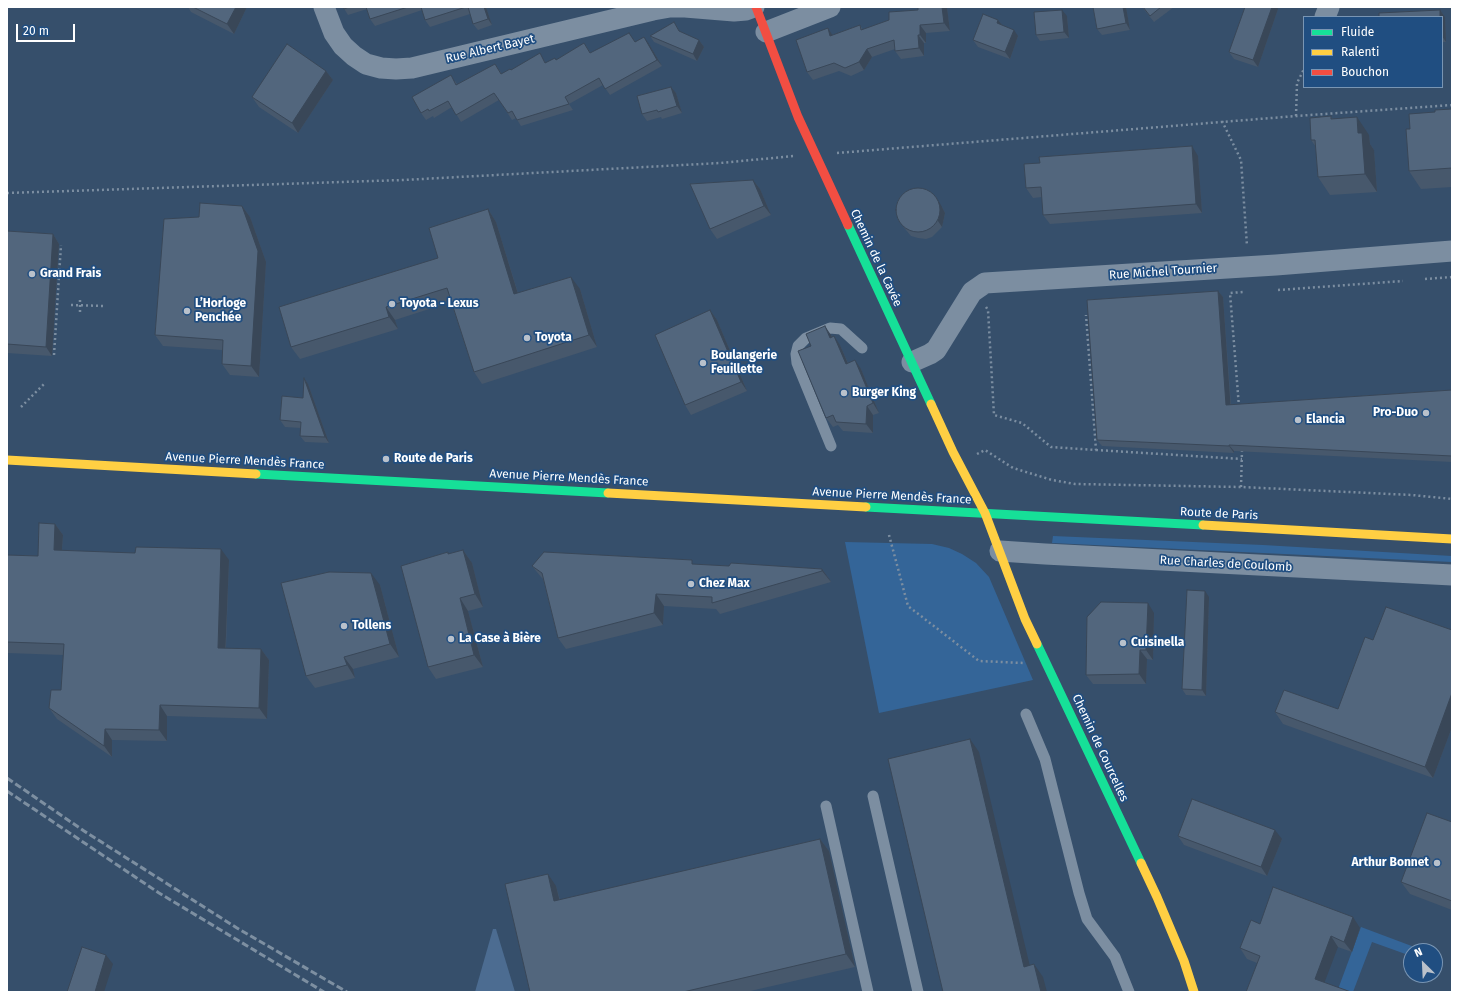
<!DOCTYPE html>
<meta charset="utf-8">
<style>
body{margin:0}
#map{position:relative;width:1459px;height:999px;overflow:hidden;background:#364f6b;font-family:"Fira Sans",sans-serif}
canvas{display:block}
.frame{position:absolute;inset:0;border:8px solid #fff;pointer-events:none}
.legend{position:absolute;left:1303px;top:16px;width:140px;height:72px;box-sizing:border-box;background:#204e81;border:1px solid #7995b3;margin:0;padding:5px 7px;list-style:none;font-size:12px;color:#fff}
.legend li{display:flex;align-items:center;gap:8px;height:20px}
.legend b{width:20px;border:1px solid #7995b3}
.north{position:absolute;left:1403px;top:943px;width:40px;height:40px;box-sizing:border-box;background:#204e81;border:1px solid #7995b3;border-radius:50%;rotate:336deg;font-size:11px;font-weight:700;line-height:16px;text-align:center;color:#fff}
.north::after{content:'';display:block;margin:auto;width:14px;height:18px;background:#b9c1cb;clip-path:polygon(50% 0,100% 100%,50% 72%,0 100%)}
.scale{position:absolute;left:16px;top:24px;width:59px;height:18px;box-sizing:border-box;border:2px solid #fff;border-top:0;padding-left:5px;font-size:12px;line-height:14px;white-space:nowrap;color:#fff;-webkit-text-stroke:3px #204e81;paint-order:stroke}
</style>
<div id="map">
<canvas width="1459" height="999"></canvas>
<div class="frame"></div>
<ul class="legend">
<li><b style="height:5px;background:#16e098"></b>Fluide</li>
<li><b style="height:5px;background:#ffcf43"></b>Ralenti</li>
<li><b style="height:5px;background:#f24e42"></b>Bouchon</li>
</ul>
<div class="north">N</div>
<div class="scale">20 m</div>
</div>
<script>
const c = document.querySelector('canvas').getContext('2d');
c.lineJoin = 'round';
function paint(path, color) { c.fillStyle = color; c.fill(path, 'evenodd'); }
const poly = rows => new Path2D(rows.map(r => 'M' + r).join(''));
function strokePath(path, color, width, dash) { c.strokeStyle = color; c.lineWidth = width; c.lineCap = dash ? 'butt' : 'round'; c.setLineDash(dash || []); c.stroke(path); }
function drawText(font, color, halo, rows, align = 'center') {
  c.font = font + ' "Fira Sans",sans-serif'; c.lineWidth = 3.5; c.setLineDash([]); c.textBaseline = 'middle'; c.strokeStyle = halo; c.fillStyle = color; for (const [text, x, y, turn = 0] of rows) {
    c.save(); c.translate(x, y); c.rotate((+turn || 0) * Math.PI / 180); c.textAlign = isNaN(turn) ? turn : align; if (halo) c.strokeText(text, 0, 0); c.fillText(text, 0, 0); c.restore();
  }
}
const green = poly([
 [1053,536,1263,545,1452,556,1452,562,1052,543],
 [845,542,932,544,949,548,962,554,976,563,989,577,1033,680,879,713],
 [1361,927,1425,951,1411,951,1411,956,1372,942,1353,992,1337,992]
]);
const water = poly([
 [493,929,496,929,515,992,475,992]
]);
const path = poly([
 [1296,116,1297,83,1304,69],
 [1222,121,1241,160,1247,246],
 [837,153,1296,116,1452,105],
 [7,193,403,180,720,163,794,156],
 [1425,279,1452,277],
 [1278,290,1403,281],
 [71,305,105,306],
 [986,307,988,310,994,415,1022,423,1051,447,1096,450,1086,315],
 [80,312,80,297],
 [54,355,61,245],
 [21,407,45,383],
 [1239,407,1230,293,1243,292],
 [1096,450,1242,459],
 [977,454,985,450,1013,468,1052,480,1075,484,1241,487,1412,495,1452,499],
 [1241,487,1242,450],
 [889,535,908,606,979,661,1024,663]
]);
const lane = poly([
 [831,446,797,363,796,354,798,346,806,338,830,328,841,329,862,348],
 [1026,714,1045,759,1079,893,1087,919,1115,957,1129,992],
 [873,796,918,992],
 [826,806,868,992]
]);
const street = poly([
 [324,7,334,33,343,46,354,56,366,64,381,68,396,69,412,68,653,10,670,7,685,7],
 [685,7,734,11,746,10,754,7],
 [1325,17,1329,7],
 [766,32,830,7],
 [912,362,930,354,936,350,972,292,985,283,1276,265,1452,251],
 [1000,551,1045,554,1452,575]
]);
const fast = poly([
 [848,225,931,404],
 [256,474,608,493],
 [866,507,1203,525],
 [1037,644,1141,863]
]);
const slow = poly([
 [931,404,953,452,985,513,1025,619,1037,644],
 [7,460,256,474],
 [608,493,866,507],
 [1203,525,1452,539],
 [1141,863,1157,897,1184,961,1194,992]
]);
const jam = poly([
 [756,7,798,117,848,225]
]);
const rail = poly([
 [7,778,84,831,237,928,347,992],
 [7,791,159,893,324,992]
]);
const wall = poly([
 [188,7,247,7,234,34,191,12],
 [343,7,486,7,492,25,478,30,473,24,470,14,430,27,425,20,422,10,375,26,370,19,367,9,348,15],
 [1126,7,1130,30,1102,35,1097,29],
 [1142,7,1174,7,1154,22],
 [947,8,950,31,926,33,926,43,924,43,924,56,901,59,895,51,895,49,872,57,864,70,851,76,839,71,813,80,807,72,828,28,832,35,860,25,863,30],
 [1278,9,1258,67,1234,59,1229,52],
 [1440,10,1445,17,1446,42,1442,42,1442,17],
 [1067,16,1069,38,1040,41,1036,35],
 [998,20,1002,25,1018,36,1010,59,978,47,973,40],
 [674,22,680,32,699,40,704,47,697,61,654,42,650,36],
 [634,39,635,42,649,44,662,66,610,95,603,85,569,104,573,110,521,126,516,118,512,120,499,100,461,122,452,107,434,118,433,116,426,120,421,113,455,81,457,84,495,64,502,74,511,70,544,60,546,63,556,60,584,43,591,53],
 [326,71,333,80,298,133,259,107,252,97],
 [671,87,676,93,682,113,662,119,661,117,647,121,642,114],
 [1452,109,1452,187,1421,189,1409,171,1410,129,1435,112],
 [1331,116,1332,118,1369,135,1370,144,1374,150,1377,192,1330,195,1318,177,1316,147,1311,140],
 [1198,156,1202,213,1050,224,1043,215,1042,197,1033,198,1026,188],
 [753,180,760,189,771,215,717,239,710,229],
 [242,206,250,217,266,262,259,377,230,375,222,364,222,350,163,346,155,335,199,217],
 [942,207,945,213,942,227,932,237,926,239,918,238,911,236,901,224],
 [488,209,496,222,518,293,580,289,597,347,482,384,474,372,451,302,395,320,398,329,300,359,291,347,438,258],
 [7,231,53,234,59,244,52,356,7,353],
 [1218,291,1223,297,1231,405,1452,390,1452,462,1234,451,1234,453,1102,446,1097,440],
 [710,310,717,320,747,391,691,415,685,405],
 [831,335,832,337,840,345,848,363,861,369,879,413,873,415,873,433,843,431,838,425,833,427,826,418,811,346],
 [304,378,308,384,329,443,305,442,300,436,301,428,285,427,280,420,303,398],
 [55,524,63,535,62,550,229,560,226,648,261,649,269,660,267,719,167,716,167,741,112,740,112,757,57,719,49,708,61,690,63,655,7,653,7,555,38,556],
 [463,550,472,563,483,607,468,611,483,667,436,679,428,667,449,554],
 [694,564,729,566,822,569,830,580,831,582,720,614,716,609,664,606,663,625,566,649,558,638,543,579,541,577,532,566],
 [380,585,399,657,353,669,355,678,315,688,306,676],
 [1209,597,1206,696,1186,695,1182,689],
 [1154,613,1153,660,1147,659,1146,684,1093,684,1086,675],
 [1452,630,1452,727,1433,778,1283,724,1275,712,1338,709,1373,640],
 [1452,822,1452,910,1410,894,1401,882],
 [1178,836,1282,839,1267,876,1184,845],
 [820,839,829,851,855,967,746,992,530,992,556,886,560,900],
 [1260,924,1360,928,1352,952,1338,947,1257,963,1247,959,1240,948]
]);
const shadedWall = poly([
 [236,7,247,7,234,34,227,24],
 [484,7,486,7,492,25,488,19],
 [942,7,947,7,947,8,950,31,944,23],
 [1123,7,1126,7,1130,30,1126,23],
 [1272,7,1277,7,1278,9,1258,67,1253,60],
 [1062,10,1067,16,1069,38,1064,32],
 [1440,10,1445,17,1446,42,1442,36,1442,17,1440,17],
 [998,20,1003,26,997,23],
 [920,25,926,33,926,43,920,35],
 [828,28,833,36,830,36],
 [1014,30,1018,36,1010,59,1005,52],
 [918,35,924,43,924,56,919,48],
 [644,37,649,44,662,66,657,60],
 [699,40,704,47,697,61,693,54],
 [867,49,872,57,864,70,859,62],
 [326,71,333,80,298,133,292,123],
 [671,87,676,93,682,113,677,106],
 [1357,117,1369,135,1370,144,1374,150,1377,192,1365,174,1358,133],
 [1192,146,1198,156,1202,213,1196,204],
 [753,180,760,189,771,215,764,206],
 [938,200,942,207,945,213,942,227,938,221],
 [242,206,250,217,266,262,259,377,251,366],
 [488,209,496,222,522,307,514,294],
 [53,234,59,244,52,356,46,347],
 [571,277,580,289,597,347,589,335],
 [1218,291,1223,297,1231,412,1226,405],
 [386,307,395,320,398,329,389,317],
 [710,310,717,320,747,391,741,382],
 [825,326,831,335,836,347,830,338],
 [834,336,840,345,852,373,846,364],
 [855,360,861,369,879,413,873,403],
 [304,378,308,384,329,443,325,437],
 [867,406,873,415,873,433,866,424],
 [1229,445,1234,451,1234,453,1229,446],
 [55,524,63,535,61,561,54,550],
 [221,549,229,560,225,659,218,648],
 [463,550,472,563,483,607,475,594],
 [822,569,830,580,831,582,822,571],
 [371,573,380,585,399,657,390,644],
 [1205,591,1209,597,1206,696,1202,690],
 [656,594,664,606,663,625,654,613],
 [460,598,468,611,483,667,474,655],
 [1148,603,1154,613,1153,660,1146,650],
 [261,649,269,660,267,719,259,708],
 [1140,650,1147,659,1146,684,1139,674],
 [344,657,353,669,355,678,347,665],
 [1452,693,1452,727,1433,778,1425,767],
 [160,705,167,716,167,741,159,730],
 [105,729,112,740,112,757,104,746],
 [970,739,979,752,1033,979,1024,967],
 [1275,830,1282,839,1267,876,1261,867],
 [820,839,829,851,855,967,846,954],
 [548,874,556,886,563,914,554,901],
 [1353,917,1360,928,1352,952,1344,942],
 [1331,936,1338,947,1322,989,1315,979],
 [106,955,113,964,104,992,95,992],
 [1034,964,1043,977,1047,992,1041,992]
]);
const building = poly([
 [193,7,236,7,227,24,193,7],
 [343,7,349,7,344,9,343,7],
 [366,7,408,7,370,19,366,7],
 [421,7,466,7,425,20,421,7],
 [468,7,484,7,488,19,473,24,468,7],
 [918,7,942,7,944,23,920,25,920,35,918,35,919,48,895,51,894,40,867,49,859,62,845,68,834,63,807,72,796,40,828,28,830,36,860,25,861,30,889,20,889,12,918,10,918,7],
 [1093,7,1123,7,1126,23,1097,29,1093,7],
 [1143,7,1161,7,1150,16,1143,7],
 [1245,7,1272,7,1253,60,1229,52,1245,7],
 [1062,10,1064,32,1036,35,1034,12,1062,10],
 [1440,10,1440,17,1379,17,1379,13,1440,10],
 [983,14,998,20,997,23,1014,30,1005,52,973,40,983,14],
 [674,22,679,31,699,40,693,54,650,36,674,22],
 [629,33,635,42,644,37,657,60,605,89,599,78,565,97,569,104,517,120,512,111,508,113,494,93,456,115,448,101,429,111,428,109,421,113,412,97,451,75,456,85,495,64,501,74,510,69,511,70,540,53,545,63,555,58,556,60,584,43,590,53,629,33],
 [287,44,326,71,292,123,252,97,287,44],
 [671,87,677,106,658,112,657,110,642,114,637,96,671,87],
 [1452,109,1452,168,1409,171,1406,129,1410,129,1409,114,1435,112,1435,110,1452,109],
 [1331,116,1331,119,1357,117,1358,133,1362,133,1365,174,1318,177,1315,140,1311,140,1310,118,1331,116],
 [1192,146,1196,204,1043,215,1041,187,1026,188,1024,164,1040,163,1039,157,1192,146],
 [753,180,764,206,710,229,690,184,753,180],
 '896 210a22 22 0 1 1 44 0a22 22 0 1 1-44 0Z',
 [200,203,242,206,258,251,251,366,222,364,223,340,155,335,164,219,199,217,200,203],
 [488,209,514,294,571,277,589,335,474,372,447,288,386,307,389,317,291,347,279,307,438,258,429,228,488,209],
 [7,231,53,234,46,347,7,344,7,231],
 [1218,291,1226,405,1452,390,1452,456,1229,445,1229,446,1097,440,1087,300,1218,291],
 [710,310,741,382,685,405,655,335,710,310],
 [825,326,830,338,834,336,846,364,855,360,873,403,867,406,866,424,836,422,833,415,826,418,798,351,811,346,806,334,825,326],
 [304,378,325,437,300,436,301,422,280,420,282,396,303,398,304,378],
 [39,523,55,524,54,550,135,553,136,547,221,549,218,648,261,649,259,708,160,705,159,730,105,729,104,746,49,708,51,690,61,690,64,644,7,642,7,555,38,556,39,523],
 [463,550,475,594,460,598,474,655,428,667,401,566,448,552,448,554,463,550],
 [544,552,692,560,692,564,729,566,731,563,822,569,822,571,712,603,712,597,656,594,654,613,558,638,542,573,532,566,544,552],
 [329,572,371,573,390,644,344,657,347,665,306,676,281,583,329,572],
 [1187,590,1205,591,1202,690,1182,689,1187,590],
 [1101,602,1148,603,1146,650,1140,650,1139,674,1086,675,1087,617,1101,602],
 [1386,607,1452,630,1452,693,1425,767,1275,712,1284,690,1338,709,1365,637,1373,640,1386,607],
 [970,739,1024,967,1034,964,1041,992,943,992,888,759,970,739],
 [1192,799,1275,830,1261,867,1178,836,1192,799],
 [1427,813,1452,822,1452,901,1401,882,1427,813],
 [820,839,846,954,683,992,530,992,505,884,548,874,554,901,820,839],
 [1273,887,1353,917,1344,942,1331,936,1315,979,1351,992,1246,992,1260,956,1240,948,1251,920,1260,924,1273,887],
 [82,947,106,955,95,992,67,992,82,947]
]);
const markers = [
 [32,274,4,"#b9c1cb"],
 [392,304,4,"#b9c1cb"],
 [187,311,4,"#b9c1cb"],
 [527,338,4,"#b9c1cb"],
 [703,363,4,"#b9c1cb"],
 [844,393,4,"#b9c1cb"],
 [1426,413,4,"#b9c1cb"],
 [1298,420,4,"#b9c1cb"],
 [386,459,4,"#b9c1cb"],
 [691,584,4,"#b9c1cb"],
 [344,626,4,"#b9c1cb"],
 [451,639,4,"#b9c1cb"],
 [1123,643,4,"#b9c1cb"],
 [1437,863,4,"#b9c1cb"]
];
const streetNames = [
 ["Rue Albert Bayet",490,49,-13],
 ["Chemin de la Cavée",876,258,65],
 ["Rue Michel Tournier",1163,272,-4],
 ["Avenue Pierre Mendès France",245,461,3],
 ["Avenue Pierre Mendès France",569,478,3],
 ["Avenue Pierre Mendès France",892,496,3],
 ["Route de Paris",1219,514,3],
 ["Rue Charles de Coulomb",1226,564,3],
 ["Chemin de Courcelles",1100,748,65]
];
const poiNames = [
 ["Grand Frais",40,274],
 ["L’Horloge",195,304],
 ["Penchée",195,318],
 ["Toyota - Lexus",400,304],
 ["Toyota",535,338],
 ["Boulangerie",711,356],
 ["Feuillette",711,370],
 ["Burger King",852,393],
 ["Pro-Duo",1418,413,"right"],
 ["Elancia",1306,420],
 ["Route de Paris",394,459],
 ["Chez Max",699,584],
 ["Tollens",352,626],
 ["La Case à Bière",459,639],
 ["Cuisinella",1131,643],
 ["Arthur Bonnet",1429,863,"right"]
];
paint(green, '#346598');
paint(water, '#4c6c91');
strokePath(path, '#7c8ea1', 2.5, [2, 3]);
strokePath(lane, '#7c8ea1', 11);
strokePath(street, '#7c8ea1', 21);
strokePath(fast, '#16e098', 9);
strokePath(slow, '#ffcf43', 9);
strokePath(jam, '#f24e42', 9);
strokePath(rail, '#7d8fa1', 3, [7, 3]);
paint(wall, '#47586c');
paint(shadedWall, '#394758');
paint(building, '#52667d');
strokePath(building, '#394758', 1);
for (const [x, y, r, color] of markers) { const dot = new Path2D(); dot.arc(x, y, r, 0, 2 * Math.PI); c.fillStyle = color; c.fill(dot); strokePath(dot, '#204e81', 1.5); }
drawText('12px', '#fff', '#204e81', streetNames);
drawText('bold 12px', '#fff', '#204e81', poiNames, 'left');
</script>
